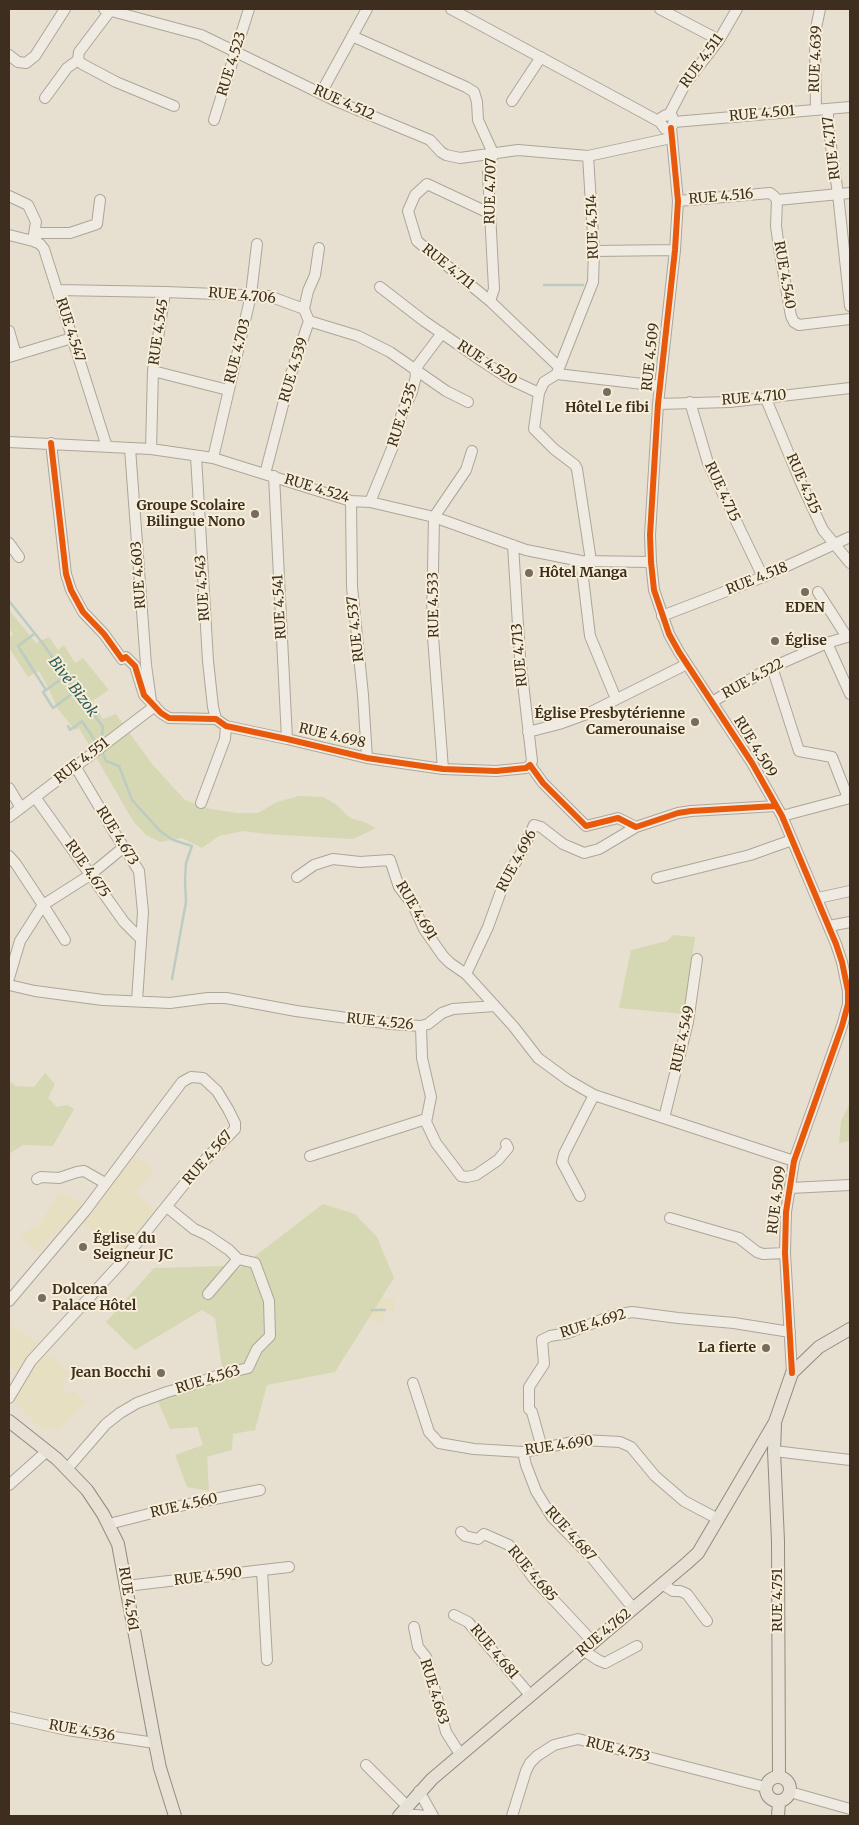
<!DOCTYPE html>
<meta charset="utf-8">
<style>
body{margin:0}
#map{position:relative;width:859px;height:1825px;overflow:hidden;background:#e7e0d1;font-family:Merriweather,serif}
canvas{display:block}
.frame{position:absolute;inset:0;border:10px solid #3d2e20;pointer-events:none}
</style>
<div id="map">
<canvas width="859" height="1825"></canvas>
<div class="frame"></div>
</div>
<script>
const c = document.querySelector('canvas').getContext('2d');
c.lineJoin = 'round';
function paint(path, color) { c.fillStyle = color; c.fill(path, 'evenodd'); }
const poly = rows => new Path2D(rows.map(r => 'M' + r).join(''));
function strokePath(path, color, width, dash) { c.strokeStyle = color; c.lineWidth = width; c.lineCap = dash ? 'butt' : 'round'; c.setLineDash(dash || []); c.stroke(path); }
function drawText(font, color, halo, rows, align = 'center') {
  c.font = font + ' Merriweather,serif'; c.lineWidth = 4; c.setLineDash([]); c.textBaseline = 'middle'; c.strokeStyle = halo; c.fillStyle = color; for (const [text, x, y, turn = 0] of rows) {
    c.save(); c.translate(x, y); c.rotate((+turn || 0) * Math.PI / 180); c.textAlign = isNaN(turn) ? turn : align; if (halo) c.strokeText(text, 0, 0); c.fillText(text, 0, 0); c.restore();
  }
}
const farmland = poly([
 [132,1154,154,1170,135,1194,157,1212,123,1254,83,1223],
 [59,1192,86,1204,45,1243,39,1253,19,1236,31,1228,39,1225],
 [374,1297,395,1299,394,1311,385,1310,382,1323,364,1319],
 [9,1324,40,1343,17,1372,9,1367],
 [48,1355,57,1360,68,1372,61,1394,75,1392,86,1402,60,1430,42,1429,12,1400,35,1358]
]);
const green = poly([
 [9,610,36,643,49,637,58,650,64,645,75,663,83,658,109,690,92,701,103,719,116,714,152,764,185,800,211,809,237,813,258,813,277,802,299,796,323,797,337,805,350,818,364,822,376,828,353,839,266,834,243,831,219,836,202,848,182,838,160,842,146,835,133,821,79,728,75,730,57,708,50,691,39,671,28,677,9,648,9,638,13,634,9,628],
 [673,935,695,937,684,1014,619,1008,631,950,667,941],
 [45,1073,55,1084,48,1098,57,1107,67,1105,74,1109,53,1146,23,1145,9,1154,9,1081,16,1086,34,1087],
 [850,1103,850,1141,839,1143,841,1121],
 [323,1204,355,1214,377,1237,394,1278,335,1372,267,1385,255,1430,233,1434,232,1450,207,1457,209,1491,187,1487,175,1455,203,1445,197,1427,170,1429,158,1402,223,1375,215,1318,202,1310,135,1350,106,1322,154,1268,223,1266,233,1273]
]);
const stream = poly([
 [544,285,583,285],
 [9,601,44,645,69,682,103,727,101,744],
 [34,634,18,646,46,690],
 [63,678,43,692,53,708,76,691],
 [68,726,70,730,82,721,97,744],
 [101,749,106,761,119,766,132,800,160,831,173,840,192,846,186,863,185,880,186,902,172,979],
 [372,1310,385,1310]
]);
const minor = poly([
 [104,9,201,35,336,101,430,140,441,152,446,155,460,158,518,150,588,156],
 [451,9,638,110,660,122,665,129,671,128,674,122,672,116,666,115,661,118,660,122],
 [660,9,719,40],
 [352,36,466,87,474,92,477,102,478,120,493,153,488,174,494,289,490,301,559,367],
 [9,55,18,62,26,63,31,59,35,56,65,9],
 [78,60,82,64,116,82,174,106],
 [321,93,367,9],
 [45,98,67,68,78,60,79,52,110,11],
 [512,101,541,57],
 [828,109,828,125,838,194,850,306],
 [816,110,815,46,816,28,820,9],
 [669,115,685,84,719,40,737,9],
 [214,120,249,9],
 [674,122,850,107],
 [671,128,678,201,675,250,658,404,650,535,651,562,654,590,669,634,679,652,752,763,782,816,836,944,842,962,848,991,848,1004,842,1026,794,1161,786,1212,785,1253,792,1373],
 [9,196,28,205,36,222,33,241,39,233,70,233,97,224,100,200],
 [777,200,776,226,779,248,791,316,794,322,799,325,850,319],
 [678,201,770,193,774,196,777,200,850,193],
 [489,213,427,184,415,195,408,211,417,241,490,301],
 [9,235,33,241,40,244,44,249,107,447],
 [594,251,675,250],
 [380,287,424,321,482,361,511,380,539,393,544,382,557,374,660,386],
 [57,290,165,292,153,371,151,449],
 [165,292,269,296,304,309,309,321],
 [304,309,308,291,315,275,319,248],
 [9,331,16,355],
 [9,357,72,338],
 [153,371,228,390],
 [557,373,593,282,594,251,588,156,671,138],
 [539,393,534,429,554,449,575,465,577,469,591,561],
 [766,399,801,483,823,530,850,563],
 [690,402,708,463,763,577],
 [658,404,730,402,850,388],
 [9,442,151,449,213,458,351,501,370,502,434,517,526,550,581,561,651,562],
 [51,443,66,574,71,590,83,612,104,634,122,659,126,657,135,666,144,695,161,713,169,718,216,719,226,726,287,739,367,758,443,769,496,771,526,768,530,765,543,783,586,826,618,818,636,827,678,813,691,811,776,806],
 [130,448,146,665,151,701],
 [196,456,208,661,213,707,216,719],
 [213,458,251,295,257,244],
 [265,474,291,374,309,321,358,336,390,352,446,391,468,402],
 [274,476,287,739],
 [351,501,352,587,363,695,367,758],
 [370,502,393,446,402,413,412,392,416,376,415,369,442,333],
 [9,543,19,557],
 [513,545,520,657,532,761,530,765],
 [581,561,590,636,616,699],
 [818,592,847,637],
 [662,616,763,577,850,537],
 [827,643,850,694],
 [772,667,799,751,832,757,848,798],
 [712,702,766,670,827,643,850,636],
 [528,732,559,724,589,713,687,664],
 [75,766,114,832,139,871,143,912,137,1001],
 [443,769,432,623,434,517,466,470,472,451],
 [9,788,21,808],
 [35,797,124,922,141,939],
 [201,803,225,739,226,726],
 [782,816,850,798],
 [9,817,155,706],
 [9,856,16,864,43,905,20,941,9,978],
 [297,877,314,865,333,859,360,862,390,860,399,887,413,905,424,929,443,956,450,963,466,974,495,1006],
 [657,878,750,855,792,840],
 [818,898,850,891],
 [829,926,850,922],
 [65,940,43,905,90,875,124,847],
 [466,974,488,927,505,880,520,855,534,825,541,827,563,844,584,853,599,849,636,827],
 [9,985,35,991,103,1000,170,1003,208,998,226,998,296,1011,391,1024,421,1026,428,1024,442,1013,453,1009,495,1006,514,1027,538,1058,568,1080,594,1095,794,1161],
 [421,1026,422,1058,431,1097,426,1122,436,1143,461,1176,467,1177,476,1175,498,1160,508,1148,506,1144],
 [664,1118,688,1022,697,959],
 [310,1156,426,1119],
 [37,1179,41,1177,59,1178,77,1172,84,1171,105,1183],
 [790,1188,850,1185],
 [580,1196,562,1162,564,1154,594,1095],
 [670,1218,739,1238,757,1252,763,1254,785,1253],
 [208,1294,238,1259],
 [9,1301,86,1210,182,1082,191,1077,203,1078,217,1091,228,1109,235,1123,235,1129,198,1167,120,1264,31,1361,9,1398],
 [413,1383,429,1432,439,1443,474,1449,523,1452,583,1440,620,1442,631,1447,655,1476,684,1501,718,1519],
 [542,1448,532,1412,529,1409,529,1387,544,1364,542,1340,550,1336,568,1333,611,1316,632,1312,678,1318,734,1323,790,1332],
 [774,1451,850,1460],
 [523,1452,526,1465,536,1491,552,1517,593,1559,633,1608],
 [67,1469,106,1424,120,1413,137,1403,167,1392,195,1384,219,1375,248,1368,257,1349,270,1336,269,1301,255,1263,238,1259,229,1250,207,1235,194,1229,167,1207],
 [9,1485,47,1451],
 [109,1524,184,1505,260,1490],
 [461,1532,465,1536,478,1539,484,1534,509,1545,534,1579,593,1642],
 [262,1570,267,1660],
 [662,1584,673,1591,680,1591,687,1594,707,1621],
 [126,1586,289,1567],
 [454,1615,468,1622,530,1695],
 [414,1627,418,1647,426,1657,446,1732,460,1754],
 [583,1650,598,1660,605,1663,637,1646],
 [9,1717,67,1730,155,1743],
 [366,1765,407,1806],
 [419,1791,433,1816],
 [790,1792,850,1809],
 [401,1814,428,1816],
 [512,1816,526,1771,530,1763,537,1756,554,1745,578,1739,765,1787]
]);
const major = poly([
 [9,1421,57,1459,87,1490,103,1514,118,1544,155,1743,160,1768,175,1816],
 [775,1425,774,1451,778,1541,779,1777],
 '766 1789a12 12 0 1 1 24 0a12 12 0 1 1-24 0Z',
 [399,1816,432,1779,687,1563,698,1553,775,1422,792,1373,819,1347,850,1329],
 [778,1816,779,1802]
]);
const cycleway = poly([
 [671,128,678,201,675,250,658,404,650,535,651,562,654,590,669,634,679,652,752,763,782,816,836,944,842,962,848,991,848,1004,842,1026,794,1161,786,1212,785,1253,792,1373],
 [51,443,66,574,71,590,83,612,104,634,122,659,126,657,135,666,144,695,161,713,169,718,216,719,226,726,287,739,367,758,443,769,496,771,526,768,530,765,543,783,586,826,618,818,636,827,678,813,691,811,776,806]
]);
const markers = [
 [607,392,5,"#786c5e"],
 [255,514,5,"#786c5e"],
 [529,573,5,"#786c5e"],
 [805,592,5,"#786c5e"],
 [775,641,5,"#786c5e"],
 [695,722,5,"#786c5e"],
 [83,1247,5,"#786c5e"],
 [42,1298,5,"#786c5e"],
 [766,1348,5,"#786c5e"],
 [161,1373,5,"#786c5e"]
];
const streetNames = [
 ["RUE 4.639",816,59,-88],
 ["RUE 4.511",702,61,-54],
 ["RUE 4.523",232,64,-73],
 ["RUE 4.512",344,103,24],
 ["RUE 4.501",762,114,-5],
 ["RUE 4.717",832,148,-97],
 ["RUE 4.707",491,191,-89],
 ["RUE 4.516",721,197,-5],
 ["RUE 4.514",593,227,-92],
 ["RUE 4.711",448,267,39],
 ["RUE 4.540",784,275,80],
 ["RUE 4.706",242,296,5],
 ["RUE 4.547",70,330,72],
 ["RUE 4.545",159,332,-82],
 ["RUE 4.703",238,351,-76],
 ["RUE 4.509",651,357,-84],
 ["RUE 4.520",487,363,33],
 ["RUE 4.539",294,370,-73],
 ["RUE 4.710",754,398,-5],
 ["RUE 4.535",403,415,-72],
 ["RUE 4.515",803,484,66],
 ["RUE 4.524",317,489,17],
 ["RUE 4.715",722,492,65],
 ["RUE 4.603",139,575,-94],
 ["RUE 4.518",757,579,-22],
 ["RUE 4.543",203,588,-94],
 ["RUE 4.533",434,605,-91],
 ["RUE 4.541",280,607,-93],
 ["RUE 4.537",356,629,-96],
 ["RUE 4.713",520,655,-95],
 ["RUE 4.522",753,679,-29],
 ["RUE 4.698",332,736,13],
 ["RUE 4.509",755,747,58],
 ["RUE 4.551",82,761,-38],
 ["RUE 4.673",117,836,58],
 ["RUE 4.696",517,861,-62],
 ["RUE 4.675",87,869,55],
 ["RUE 4.691",416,911,59],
 ["RUE 4.526",380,1022,6],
 ["RUE 4.549",683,1039,-78],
 ["RUE 4.567",208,1158,-49],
 ["RUE 4.509",777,1200,-83],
 ["RUE 4.692",593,1324,-17],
 ["RUE 4.563",208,1380,-17],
 ["RUE 4.690",559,1446,-8],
 ["RUE 4.560",184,1506,-13],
 ["RUE 4.687",570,1534,48],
 ["RUE 4.685",532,1574,50],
 ["RUE 4.590",208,1577,-7],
 ["RUE 4.561",128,1599,81],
 ["RUE 4.751",778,1600,-90],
 ["RUE 4.762",604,1633,-40],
 ["RUE 4.681",494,1652,50],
 ["RUE 4.683",434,1692,73],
 ["RUE 4.536",82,1731,10],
 ["RUE 4.753",618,1750,14]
];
const poiNames = [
 ["Hôtel Le fibi",607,408,"center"],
 ["Groupe Scolaire",245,506],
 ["Bilingue Nono",245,522],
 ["Hôtel Manga",539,573,"left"],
 ["EDEN",805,608,"center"],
 ["Église",785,641,"left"],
 ["Église Presbytérienne",685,714],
 ["Camerounaise",685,730],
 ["Église du",93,1239,"left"],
 ["Seigneur JC",93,1255,"left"],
 ["Dolcena",52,1290,"left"],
 ["Palace Hôtel",52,1306,"left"],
 ["La fierte",756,1348],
 ["Jean Bocchi",151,1373]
];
const waterNames = [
 ["Bivé Bizok",73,687,53]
];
paint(farmland, '#e6dfc2');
paint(green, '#d6d7b3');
strokePath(stream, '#bcccc2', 2.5);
strokePath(minor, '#ada599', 12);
strokePath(major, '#928b80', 14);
strokePath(minor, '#efebe3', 10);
strokePath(major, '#e6e1d4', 12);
strokePath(cycleway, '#e8590c', 6);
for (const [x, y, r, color] of markers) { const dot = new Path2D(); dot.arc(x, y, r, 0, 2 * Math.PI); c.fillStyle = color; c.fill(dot); strokePath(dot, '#f7eed8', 2); }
drawText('14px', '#3d2e20', '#f7eed8', streetNames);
drawText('bold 14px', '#3d2e20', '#f7eed8', poiNames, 'right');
drawText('italic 15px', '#2f5d5a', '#f7eed8', waterNames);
</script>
